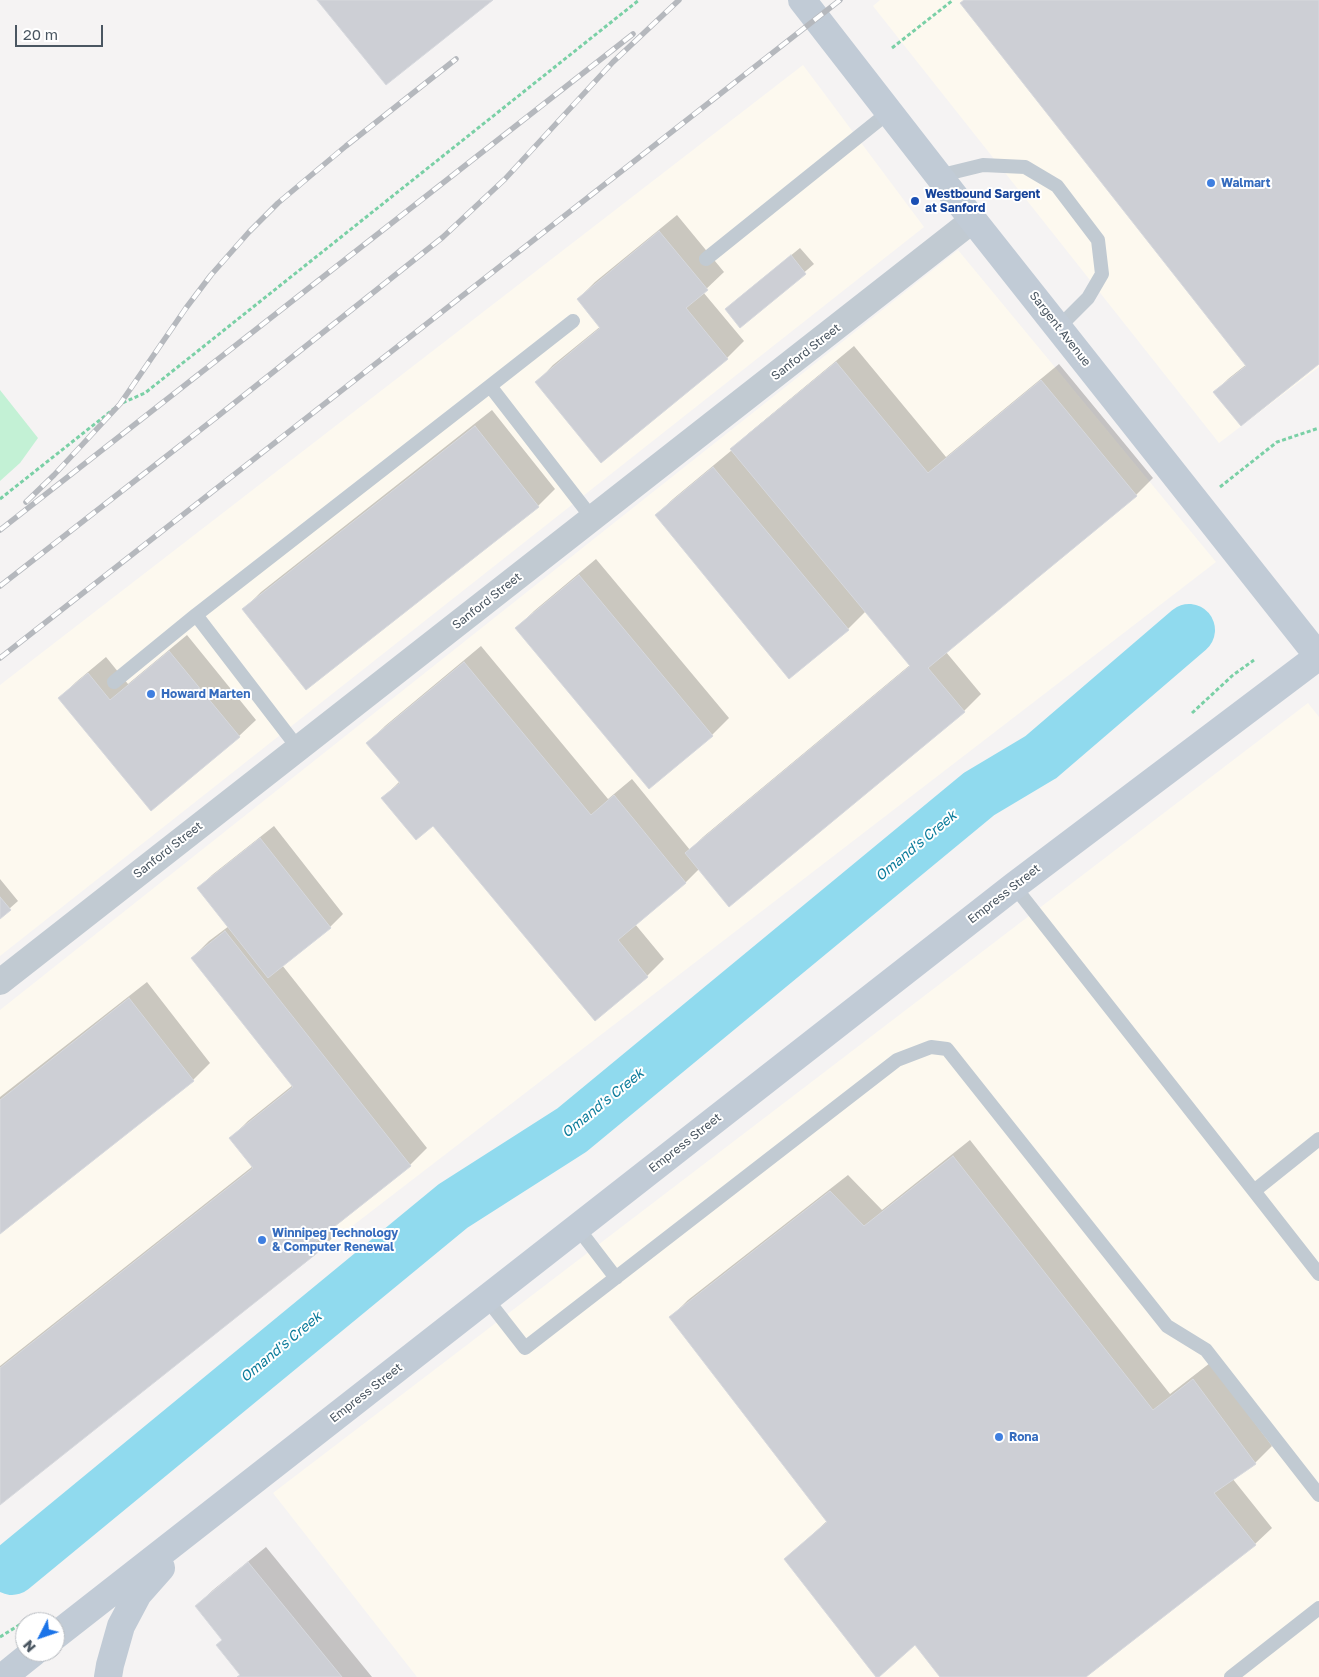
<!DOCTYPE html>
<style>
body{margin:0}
#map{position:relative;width:1319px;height:1677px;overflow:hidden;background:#f5f3f3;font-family:"Golos Text",sans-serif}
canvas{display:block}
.north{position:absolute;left:15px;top:1612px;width:50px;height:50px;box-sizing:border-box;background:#fff;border:1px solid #b7bbc0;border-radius:50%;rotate:229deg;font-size:14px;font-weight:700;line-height:20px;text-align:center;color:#4a5661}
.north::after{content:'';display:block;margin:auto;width:18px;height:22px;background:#1a73e8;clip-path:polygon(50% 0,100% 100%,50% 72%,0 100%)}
.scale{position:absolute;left:15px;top:25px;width:88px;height:22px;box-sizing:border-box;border:2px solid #4a5661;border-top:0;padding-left:6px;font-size:15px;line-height:18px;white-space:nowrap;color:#4a5661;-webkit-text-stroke:4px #fff;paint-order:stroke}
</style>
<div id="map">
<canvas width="1319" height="1677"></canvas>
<div class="north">N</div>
<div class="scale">20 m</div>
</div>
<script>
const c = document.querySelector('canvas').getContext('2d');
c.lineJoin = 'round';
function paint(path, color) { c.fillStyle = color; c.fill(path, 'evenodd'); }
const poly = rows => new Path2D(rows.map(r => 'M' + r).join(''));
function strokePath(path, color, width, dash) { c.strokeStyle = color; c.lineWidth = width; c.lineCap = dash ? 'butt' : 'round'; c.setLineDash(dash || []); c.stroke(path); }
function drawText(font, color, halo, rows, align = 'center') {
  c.font = font + ' "Golos Text",sans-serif'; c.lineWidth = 4; c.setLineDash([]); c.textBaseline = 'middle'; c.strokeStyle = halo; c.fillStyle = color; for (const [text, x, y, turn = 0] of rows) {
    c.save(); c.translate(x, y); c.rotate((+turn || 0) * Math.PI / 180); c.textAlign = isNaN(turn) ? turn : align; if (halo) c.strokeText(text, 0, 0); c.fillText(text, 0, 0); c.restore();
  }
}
const commercial = poly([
 [880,0,1319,0,1319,367,1219,443,873,6],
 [803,65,924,227,0,956,0,685],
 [958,250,1216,562,321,1250,0,1505,0,1010],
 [1308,703,1319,717,1319,1677,417,1677,273,1493]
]);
const green = poly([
 [0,390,38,438,20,463,0,481]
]);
const shadow = poly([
 [965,0,1319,0,1319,362,1215,392,1228,379,1247,364],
 [677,215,724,272,703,292,744,341,727,358,537,382,553,365,601,326,578,299,595,282],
 [800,248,814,264,740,327,735,301],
 [854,346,946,457,1059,364,1153,478,1136,495,946,652,981,694,964,711,699,869,686,882,635,924,664,959,647,976,433,825,383,798,400,781,368,743,385,726,481,646,608,799,632,779,690,850,703,837,910,665,866,611,848,629,656,515,673,499,732,450,749,433],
 [492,410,555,489,538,506,307,688,244,609,261,592],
 [596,559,729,718,712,735,517,628,534,611],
 [187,635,256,720,239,736,59,699,76,682,106,657,128,684],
 [274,826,343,914,330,927,282,965,427,1148,410,1165,332,1226,337,1233,321,1250,0,1503,0,1366,253,1166,231,1138,248,1121,293,1085,192,958,209,941,229,926,199,888,212,875],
 [0,879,18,901,0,917],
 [147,982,210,1063,193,1080,0,1232,0,1097],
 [970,1140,1170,1394,1210,1363,1272,1446,1255,1463,1232,1478,1272,1528,1255,1544,1084,1677,941,1677,916,1643,786,1559,827,1521,671,1317,688,1300,848,1175,882,1210],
 [266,1547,372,1677,237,1677,241,1674,223,1639,196,1606,213,1590]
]);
const river = poly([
 [12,1569,453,1206,572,1130,979,794,1041,757,1189,630]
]);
const building = poly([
 [317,0,493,0,386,85,317,0],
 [964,0,1319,0,1319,364,1241,426,1213,392,1246,366,960,3,964,0],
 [659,231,708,290,686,308,728,359,601,463,535,382,600,328,577,299,659,231],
 [791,255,806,274,740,328,725,309,791,255],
 [836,362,928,473,1041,380,1137,496,928,668,965,712,729,907,685,853,910,666,730,449,836,362],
 [475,426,539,507,306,690,242,609,475,426],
 [713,467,849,630,789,679,655,515,713,467],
 [579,575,713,736,649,789,515,628,579,575],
 [169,651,240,737,151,811,58,698,88,673,110,700,169,651],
 [464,662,591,815,614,795,686,883,618,940,648,977,595,1021,433,826,416,840,381,798,400,783,366,743,464,662],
 [260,838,331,928,268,978,197,888,260,838],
 [0,897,11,910,0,919,0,897],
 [225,931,411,1166,315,1242,321,1250,0,1505,0,1368,253,1168,229,1138,293,1087,191,958,225,931],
 [129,998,194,1081,0,1234,0,1100,129,998],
 [953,1156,1153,1410,1193,1379,1256,1464,1214,1493,1256,1545,1086,1677,940,1677,915,1645,879,1677,876,1677,784,1559,827,1522,669,1317,830,1191,864,1226,953,1156],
 [248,1562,342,1677,237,1677,240,1675,216,1645,222,1640,195,1606,248,1562]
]);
const path = poly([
 [892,48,953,0],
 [1220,487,1277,442,1319,428],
 [0,499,120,404,145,393,639,0],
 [1192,713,1233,675,1254,660],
 [0,1637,32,1617]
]);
const service = poly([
 [938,176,983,165,1025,167,1057,186,1098,240,1102,274,1088,298,1059,327],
 [706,259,889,112],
 [490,386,573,321],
 [114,682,196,615],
 [298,748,196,615,490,386,592,518],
 [1014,886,1254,1191],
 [1319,1139,1254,1191,1319,1274],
 [577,1227,616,1278],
 [486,1298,525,1348,897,1060,931,1047,947,1049,1167,1326,1206,1350,1319,1495],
 [1231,1677,1319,1608]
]);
const minor = poly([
 [0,982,973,220]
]);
const secondary = poly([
 [802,0,973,220,1319,657],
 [55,1636,1014,886,1319,656],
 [3,1677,34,1652],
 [108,1677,110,1665,121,1626,138,1594,161,1568]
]);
const rail = poly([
 [26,502,54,475,120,404,186,308,211,275,249,232,278,203,346,146,456,59],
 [0,530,633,34],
 [0,586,218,416,443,237,505,179,613,62,679,0],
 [0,658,840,0]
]);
const markers = [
 [1211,183,5,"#3f7fe0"],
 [915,201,5,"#1a4fb4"],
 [151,694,5,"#3f7fe0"],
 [262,1240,5,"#3f7fe0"],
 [999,1437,5,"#3f7fe0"]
];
const shopNames = [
 ["Walmart",1221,183],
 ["Howard Marten",161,694],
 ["Winnipeg Technology",272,1233],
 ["& Computer Renewal",272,1247],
 ["Rona",1009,1437]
];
const transitNames = [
 ["Westbound Sargent",925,194],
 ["at Sanford",925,208]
];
const streetNames = [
 ["Sargent Avenue",1060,329,52],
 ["Sanford Street",806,352,-38],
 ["Sanford Street",487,601,-38],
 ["Sanford Street",168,850,-38],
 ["Empress Street",1004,894,-38],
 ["Empress Street",685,1143,-38],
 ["Empress Street",366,1393,-38]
];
const waterNames = [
 ["Omand's Creek",916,846,-40],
 ["Omand's Creek",603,1103,-39],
 ["Omand's Creek",281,1347,-40]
];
paint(commercial, '#fdf9ef');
paint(green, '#c3f1d5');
paint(shadow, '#0003');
strokePath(river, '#90daee', 52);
paint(building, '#cdcfd5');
strokePath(building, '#d7d9de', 1);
strokePath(path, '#7ad0a6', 3, [4, 2.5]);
strokePath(service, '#c1cad2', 14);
strokePath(minor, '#c1cad2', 26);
strokePath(secondary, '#c1cbd6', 28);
strokePath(rail, '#b5b8bd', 5.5);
strokePath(rail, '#fff', 4, [11]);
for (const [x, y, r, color] of markers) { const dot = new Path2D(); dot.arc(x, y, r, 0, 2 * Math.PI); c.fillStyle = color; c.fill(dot); strokePath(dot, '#fff', 2); }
drawText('bold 12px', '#366cbe', '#fff', shopNames, 'left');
drawText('bold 12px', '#164399', '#fff', transitNames, 'left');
drawText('12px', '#4a5661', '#fff', streetNames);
drawText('italic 14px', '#0c7c9b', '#fff', waterNames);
</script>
